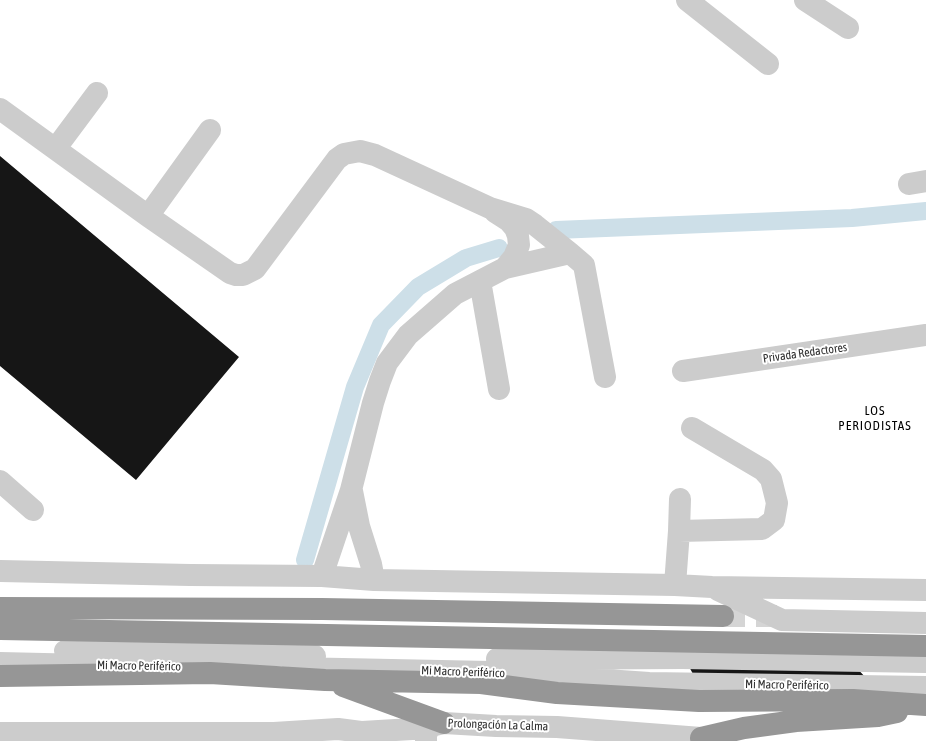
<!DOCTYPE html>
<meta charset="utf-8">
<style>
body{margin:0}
canvas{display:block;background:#fff}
</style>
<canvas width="926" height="741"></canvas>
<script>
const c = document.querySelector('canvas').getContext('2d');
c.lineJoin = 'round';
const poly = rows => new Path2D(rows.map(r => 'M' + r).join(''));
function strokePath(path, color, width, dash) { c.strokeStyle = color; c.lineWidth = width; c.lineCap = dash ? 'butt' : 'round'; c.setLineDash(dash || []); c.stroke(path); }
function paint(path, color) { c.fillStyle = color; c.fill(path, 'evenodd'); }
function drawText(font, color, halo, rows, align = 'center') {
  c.font = font + ' "Asap Condensed",sans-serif'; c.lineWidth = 4; c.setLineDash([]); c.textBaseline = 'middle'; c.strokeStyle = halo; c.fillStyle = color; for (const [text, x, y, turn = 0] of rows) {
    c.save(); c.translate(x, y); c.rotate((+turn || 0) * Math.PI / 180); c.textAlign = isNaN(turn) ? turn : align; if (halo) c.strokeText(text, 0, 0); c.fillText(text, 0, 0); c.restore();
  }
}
const canal = poly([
 [556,230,852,218,926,211],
 [305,560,355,387,381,325,418,287,466,258,499,248]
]);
const building = poly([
 [0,156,239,357,136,480,0,366],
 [686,661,854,665,866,678,693,674]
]);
const highwayTunnel = poly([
 [723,616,777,616]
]);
const minor = poly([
 [687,0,768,64],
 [805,0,848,28],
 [0,109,148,216,230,273,236,275,243,275,255,269,337,159,344,154,360,151,375,155,490,208,526,219,535,225,570,253],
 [56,148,97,93],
 [909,184,926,181],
 [495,212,509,221,515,228,518,236,519,245,514,257,505,268],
 [148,216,210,130],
 [480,281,499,389],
 [683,371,926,335],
 [0,481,33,510],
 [352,491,359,526,371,564,374,580],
 [679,531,762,529,774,520,777,503,771,479,763,470,692,428],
 [0,571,190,575,322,576,374,580,675,585,712,587,926,590],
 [322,576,351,490,373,403,380,381,387,363,408,335,455,294,505,268,570,253,584,265,605,377],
 [675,585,679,531,680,499],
 [718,590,782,620,926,623],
 [65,651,315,656],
 [497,659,682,658,926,662],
 [0,663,87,665],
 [293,668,490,672,649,683,926,687],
 [362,732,429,728],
 [0,733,274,733,338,729,361,732,382,741],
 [426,741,426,735,429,728,435,725,444,723,496,726,557,727,701,738,721,741]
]);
const highway = poly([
 [0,608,322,609,723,616],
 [0,629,926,646],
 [0,676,210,673,325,680,481,683,557,693,699,701,853,700,926,705],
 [343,686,444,723],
 [701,738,744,728,796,721,878,716,897,712]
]);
const streetNames = [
 ["Privada Redactores",805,353,-8],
 ["Mi Macro Periférico",139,666,1],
 ["Mi Macro Periférico",463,672,2],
 ["Mi Macro Periférico",787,685,1],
 ["Prolongación La Calma",498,725,2]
];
const neighbourhoodNames = [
 ["LOS",875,411],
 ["PERIODISTAS",875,426]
];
strokePath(canal, '#cddfe8', 18);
paint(building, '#161616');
strokePath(highwayTunnel, '#d5d5d5', 22, [22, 11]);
strokePath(minor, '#ccc', 22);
strokePath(highway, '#969696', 22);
drawText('12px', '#2f2f2f', '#fff', streetNames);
c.letterSpacing = '1px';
drawText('13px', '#000', '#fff', neighbourhoodNames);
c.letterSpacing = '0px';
</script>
